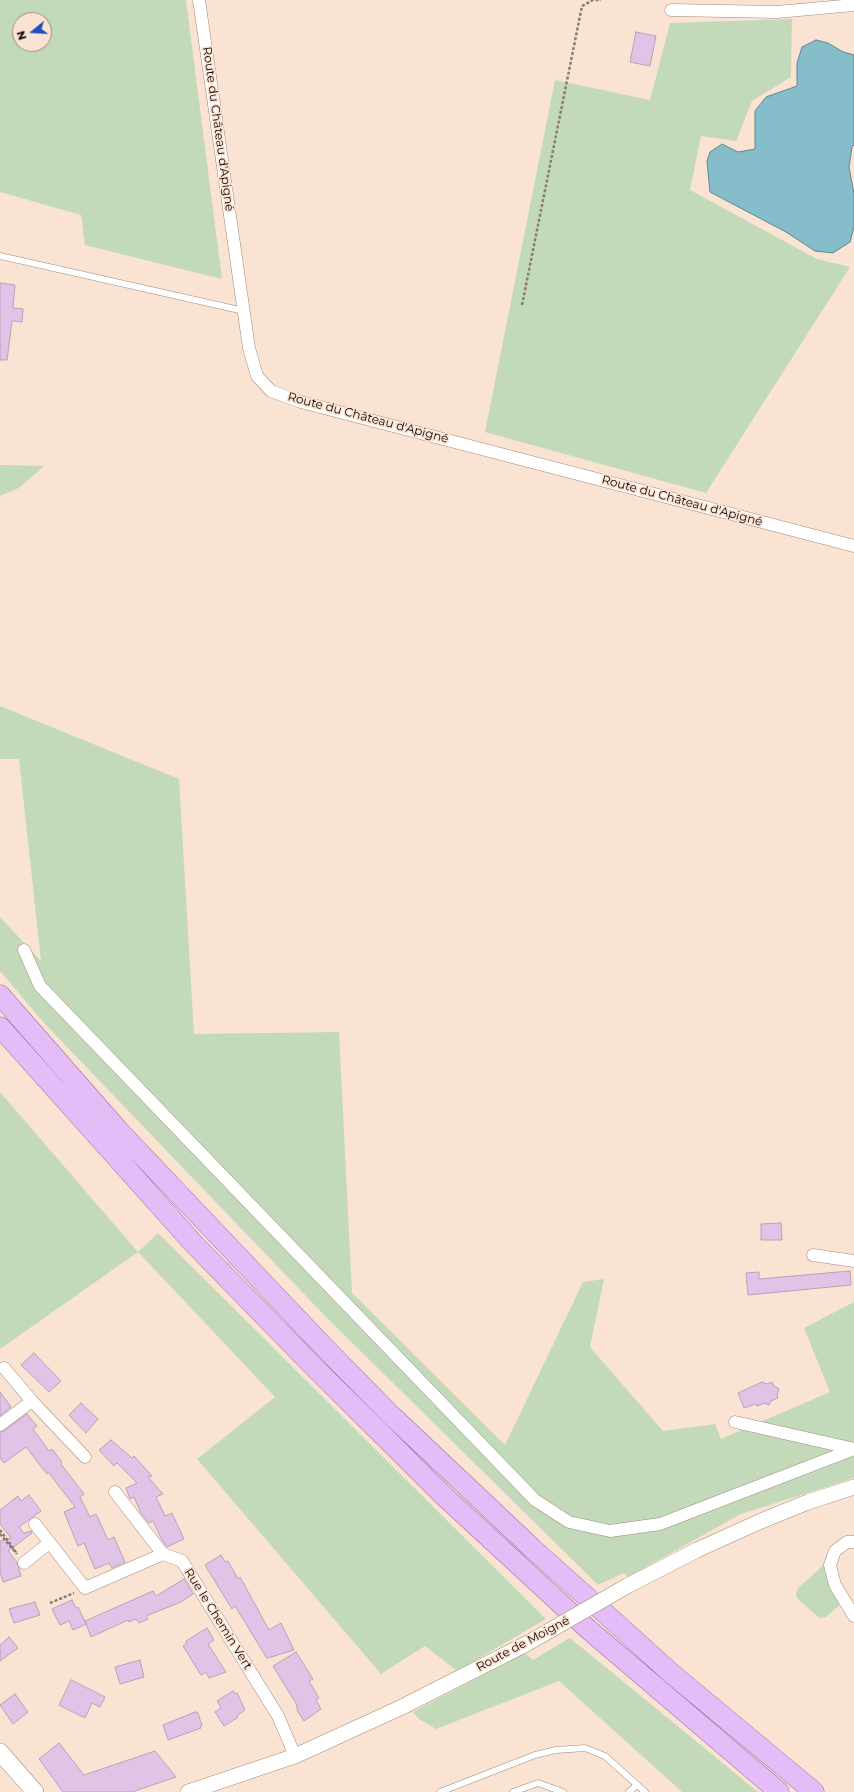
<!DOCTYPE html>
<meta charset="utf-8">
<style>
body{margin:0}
#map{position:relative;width:854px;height:1792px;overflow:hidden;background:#fae3d3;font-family:Montserrat,sans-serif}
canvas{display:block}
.north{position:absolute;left:12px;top:12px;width:40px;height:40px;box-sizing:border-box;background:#fae3d3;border:1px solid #9d8c81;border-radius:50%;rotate:252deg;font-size:11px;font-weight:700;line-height:16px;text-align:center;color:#110a05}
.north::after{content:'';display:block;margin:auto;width:14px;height:18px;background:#1f4dba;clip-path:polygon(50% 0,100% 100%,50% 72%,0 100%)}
</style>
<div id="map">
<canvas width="854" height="1792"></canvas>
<div class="north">N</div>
</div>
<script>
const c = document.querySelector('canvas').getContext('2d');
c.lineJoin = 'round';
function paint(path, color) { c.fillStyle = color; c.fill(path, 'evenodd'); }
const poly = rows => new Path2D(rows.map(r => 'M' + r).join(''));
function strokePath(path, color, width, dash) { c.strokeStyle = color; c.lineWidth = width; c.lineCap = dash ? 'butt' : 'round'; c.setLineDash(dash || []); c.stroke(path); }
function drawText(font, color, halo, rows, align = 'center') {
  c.font = font + ' Montserrat,sans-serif'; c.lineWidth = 3.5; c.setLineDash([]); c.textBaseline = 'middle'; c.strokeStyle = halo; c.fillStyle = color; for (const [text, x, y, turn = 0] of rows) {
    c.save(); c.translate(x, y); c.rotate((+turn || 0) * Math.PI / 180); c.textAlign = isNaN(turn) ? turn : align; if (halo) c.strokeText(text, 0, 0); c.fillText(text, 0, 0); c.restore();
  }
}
const green = poly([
 [0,0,186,0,222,279,85,245,81,215,0,192],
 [20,20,44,20,44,44,20,44],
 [792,19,791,77,752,101,736,141,701,136,690,190,817,259,850,267,706,493,485,432,555,80,650,100,670,23],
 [0,465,44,466,19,488,0,496],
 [0,706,179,779,194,1034,339,1032,352,1293,505,1445,583,1282,604,1279,590,1347,663,1431,715,1424,721,1439,830,1392,804,1328,854,1302,854,1478,741,1514,628,1577,624,1573,598,1585,327,1318,44,1023,0,971,0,917,41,961,19,759,0,759],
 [0,1092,138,1252,158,1233,546,1619,457,1671,425,1646,381,1674,197,1459,275,1397,138,1252,0,1349],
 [825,1564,841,1604,826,1617,822,1618,818,1617,797,1598,796,1593,799,1587],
 [570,1638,758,1792,682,1792,559,1681,436,1729,419,1719,413,1712,525,1653,533,1660]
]);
const water = poly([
 [816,40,828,43,843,52,854,55,854,145,852,147,849,167,854,194,854,227,850,242,833,253,815,251,786,232,710,192,707,161,710,152,722,144,738,152,755,149,755,111,766,97,797,86,797,63,802,47,816,40]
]);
const building = poly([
 [636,32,656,36,650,66,630,62,636,32],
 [0,283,15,285,13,308,23,309,22,322,12,321,7,360,0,360,0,283],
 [781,1223,782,1240,761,1240,761,1224,781,1223],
 [850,1271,851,1285,748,1295,746,1273,759,1272,759,1279,850,1271],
 [34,1353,61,1381,49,1392,21,1365,34,1353],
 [762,1382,767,1384,772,1382,774,1386,779,1389,777,1395,778,1398,771,1401,769,1405,765,1403,757,1406,756,1404,744,1408,738,1393,762,1382],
 [0,1392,11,1407,0,1416,0,1392],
 [81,1403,98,1419,86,1433,69,1415,81,1403],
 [27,1414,37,1426,33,1429,49,1451,52,1449,62,1462,61,1464,84,1494,80,1497,90,1517,96,1514,108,1540,114,1537,125,1562,112,1568,109,1563,95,1569,84,1543,78,1546,64,1512,75,1507,49,1473,47,1474,26,1447,4,1463,0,1458,0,1432,4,1431,27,1414],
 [111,1440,132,1458,134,1456,152,1476,148,1477,163,1494,156,1497,165,1516,172,1513,184,1539,167,1547,162,1540,153,1521,149,1523,141,1513,134,1497,130,1499,126,1488,137,1483,117,1463,114,1466,99,1450,111,1440],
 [29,1495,41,1511,19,1527,24,1533,31,1531,32,1533,8,1551,17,1562,21,1576,3,1582,0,1572,0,1541,11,1538,0,1524,0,1510,18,1496,21,1501,29,1495],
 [221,1555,225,1562,228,1561,238,1579,240,1577,269,1630,281,1623,294,1650,268,1658,266,1657,235,1606,232,1609,205,1565,221,1555],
 [184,1579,193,1594,181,1602,146,1616,148,1619,139,1623,136,1619,129,1622,128,1620,91,1637,85,1621,153,1591,156,1596,184,1579],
 [72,1600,76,1608,78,1607,86,1624,73,1630,69,1621,60,1625,52,1609,72,1600],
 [35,1602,40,1615,14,1623,9,1609,35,1602],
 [207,1628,214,1640,208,1644,226,1672,209,1678,206,1672,201,1675,183,1646,187,1643,186,1641,207,1628],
 [9,1637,18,1648,0,1661,0,1645,9,1637],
 [296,1652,313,1679,309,1681,319,1698,316,1700,321,1709,304,1721,297,1710,297,1705,273,1666,296,1652],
 [140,1660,144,1677,120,1684,115,1667,140,1660],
 [71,1680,105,1697,100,1707,92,1703,85,1718,59,1705,71,1680],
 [233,1691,235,1694,237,1693,245,1710,238,1715,237,1718,224,1726,215,1712,221,1708,217,1701,233,1691],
 [15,1694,28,1712,13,1724,0,1705,15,1694],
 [195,1712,198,1713,202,1726,200,1727,201,1728,168,1740,163,1725,195,1712],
 [59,1743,84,1775,155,1751,176,1777,132,1792,63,1792,39,1759,59,1743]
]);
const path = poly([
 [522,305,582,6,593,0,601,0],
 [0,1530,16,1552],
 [0,1534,17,1554],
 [50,1603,74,1593]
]);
const service = poly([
 [0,256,244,311],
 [440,1792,535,1755,556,1750,585,1748,605,1756,645,1792],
 [513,1792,538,1783,563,1792],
 [629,1792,637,1785]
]);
const minor = poly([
 [199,0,249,348,257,376,271,391,301,402,854,546],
 [671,10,777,12,854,5],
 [24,950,40,986,535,1500,569,1522,610,1531,660,1524,854,1449],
 [813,1255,854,1261],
 [4,1368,32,1401],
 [735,1422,854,1449],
 [0,1425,32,1401,85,1457],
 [115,1492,163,1554],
 [35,1524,85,1588,163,1554,182,1561,278,1716,295,1756],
 [854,1542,847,1542,835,1551,830,1565,835,1585,854,1616],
 [24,1563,49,1543]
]);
const tertiary = poly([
 [627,1586,697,1550,761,1521,808,1502,854,1487],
 [188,1792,295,1756,402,1707,528,1643]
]);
const secondary = poly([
 [0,1752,35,1792]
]);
const trunk = poly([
 [0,995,119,1131,325,1348,392,1416,533,1549,608,1616,671,1673,814,1792],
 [0,1027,194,1244,314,1367,444,1496,588,1629,779,1792]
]);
const tertiaryBridge = poly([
 [528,1643,627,1586]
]);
const streetNames = [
 ["Route du Château d'Apigné",218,129,82],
 ["Route du Château d'Apigné",368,418,15],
 ["Route du Château d'Apigné",682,501,15],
 ["Rue le Chemin Vert",218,1619,58],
 ["Route de Moigné",523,1644,-28]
];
paint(green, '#c3daba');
paint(water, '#85bdca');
strokePath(water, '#62878f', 1);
paint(building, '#e2c3e8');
strokePath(building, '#b4a4b7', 1);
strokePath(service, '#9f8b7b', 7);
strokePath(minor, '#9f8b7b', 13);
strokePath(tertiary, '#9f8b7b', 16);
strokePath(secondary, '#9f8b7b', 18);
strokePath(trunk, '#9673a2', 21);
strokePath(path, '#8b7c71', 2.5, [3, 2]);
strokePath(service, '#fff', 6);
strokePath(minor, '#fff', 12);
strokePath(tertiary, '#fff', 15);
strokePath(secondary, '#fff', 17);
strokePath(trunk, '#e4bcf8', 20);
strokePath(tertiaryBridge, '#9f8b7b', 16, []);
strokePath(tertiaryBridge, '#fff', 15);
drawText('12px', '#110a05', '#fae3d3', streetNames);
</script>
